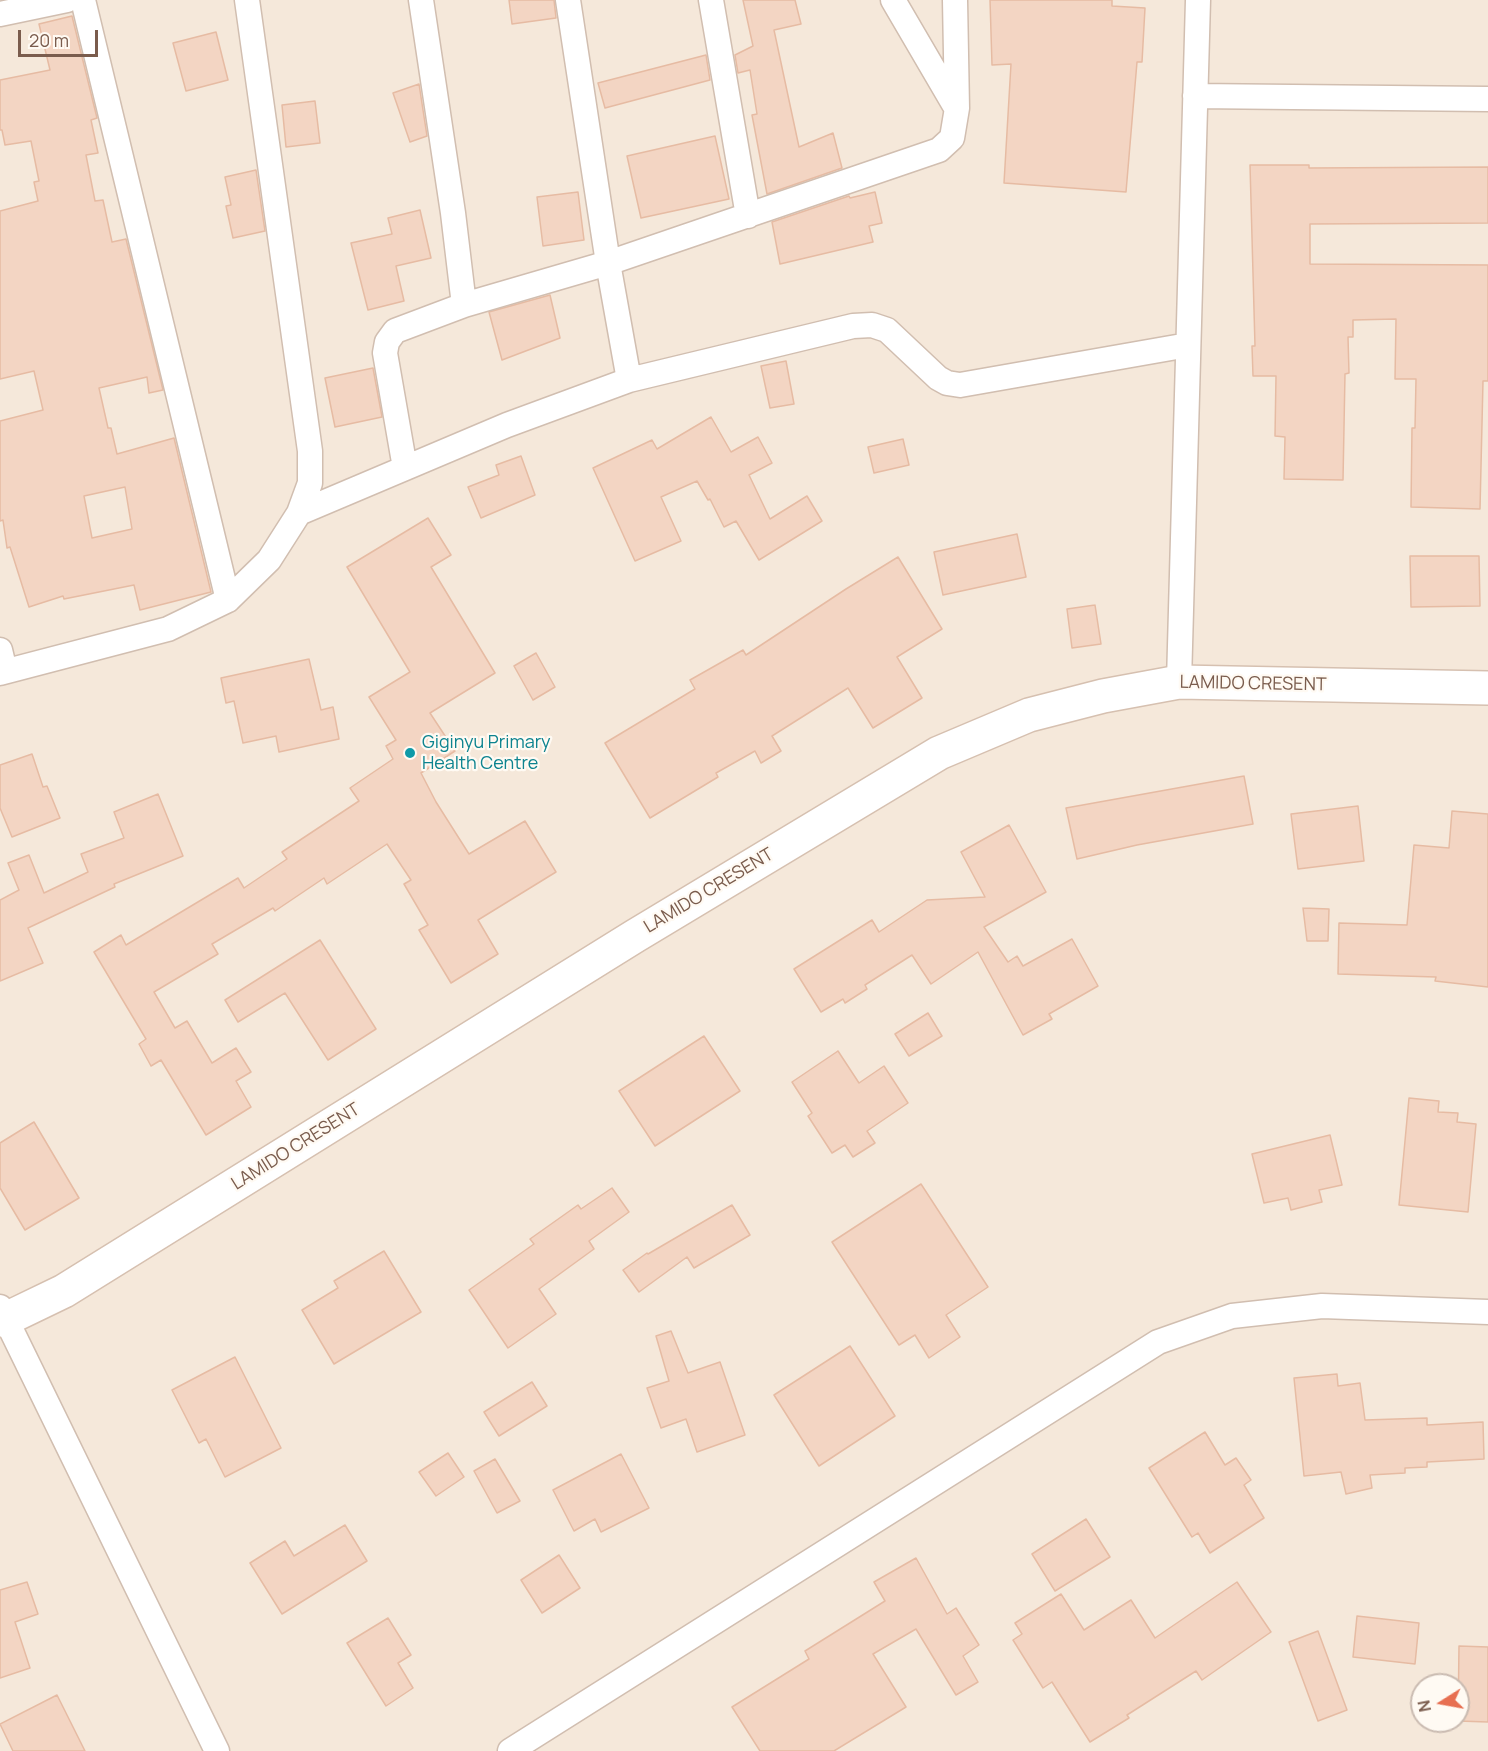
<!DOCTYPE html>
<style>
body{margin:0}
#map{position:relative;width:1488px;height:1751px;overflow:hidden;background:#fdf6ec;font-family:Manrope,sans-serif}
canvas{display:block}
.north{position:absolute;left:1410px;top:1673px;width:60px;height:60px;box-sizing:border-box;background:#fffaf3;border:2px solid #cabbb1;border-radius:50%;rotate:259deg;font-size:16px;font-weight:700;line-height:24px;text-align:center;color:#7a5c4d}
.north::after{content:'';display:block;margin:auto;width:21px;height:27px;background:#e76f51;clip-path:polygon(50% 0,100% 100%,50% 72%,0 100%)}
.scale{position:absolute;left:18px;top:30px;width:80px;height:27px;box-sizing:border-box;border:3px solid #7a5c4d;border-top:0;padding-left:8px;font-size:18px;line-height:21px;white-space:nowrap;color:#7a5c4d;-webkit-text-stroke:4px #fffaf3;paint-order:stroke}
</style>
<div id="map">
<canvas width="1488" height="1751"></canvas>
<div class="north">N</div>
<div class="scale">20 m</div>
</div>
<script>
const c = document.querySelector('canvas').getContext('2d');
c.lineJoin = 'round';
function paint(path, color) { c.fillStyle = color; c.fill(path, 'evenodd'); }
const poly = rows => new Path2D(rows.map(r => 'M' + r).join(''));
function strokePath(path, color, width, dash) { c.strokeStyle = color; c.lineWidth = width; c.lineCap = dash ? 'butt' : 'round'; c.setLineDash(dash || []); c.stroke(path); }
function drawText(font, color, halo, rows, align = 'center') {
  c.font = font + ' Manrope,sans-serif'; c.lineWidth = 4.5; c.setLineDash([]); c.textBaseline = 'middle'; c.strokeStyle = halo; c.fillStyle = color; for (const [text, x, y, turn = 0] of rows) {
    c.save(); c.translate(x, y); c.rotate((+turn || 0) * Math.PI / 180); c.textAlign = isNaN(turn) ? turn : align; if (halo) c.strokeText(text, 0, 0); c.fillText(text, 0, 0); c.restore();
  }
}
const residential = poly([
 [0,0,1488,0,1488,1751,0,1751],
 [1422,1685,1458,1685,1458,1721,1422,1721]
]);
const building = poly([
 [509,0,554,0,556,18,512,24,509,0],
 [743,0,795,0,801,24,774,30,799,147,833,133,842,168,767,194,752,115,757,114,750,70,738,73,735,55,753,46,743,0],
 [990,0,1112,0,1112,6,1145,8,1142,62,1137,62,1126,192,1004,183,1011,64,992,65,990,0],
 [72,16,97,118,91,120,98,153,86,155,95,201,103,200,112,242,126,239,163,390,149,393,147,377,99,388,108,428,111,428,117,454,174,438,211,592,140,610,134,585,64,599,63,596,29,607,10,547,7,548,3,520,0,521,0,421,43,410,34,371,0,379,0,211,38,201,34,182,39,181,31,141,5,145,2,130,0,130,0,80,50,70,39,24,72,16],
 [125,487,132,529,92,538,84,496,125,487],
 [216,32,228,80,186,91,173,43,216,32],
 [706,55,710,80,605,108,598,83,706,55],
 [419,84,427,136,410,142,393,93,419,84],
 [315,101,320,143,286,147,282,105,315,101],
 [715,136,729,199,641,218,627,156,715,136],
 [1250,165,1309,165,1309,168,1488,167,1488,223,1310,224,1310,264,1488,265,1488,381,1483,381,1480,509,1411,507,1412,428,1415,428,1416,379,1395,379,1396,319,1353,320,1353,337,1348,337,1349,373,1345,374,1343,480,1284,479,1285,437,1275,436,1276,376,1253,376,1252,346,1255,346,1250,165],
 [256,170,265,231,233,238,226,206,231,205,225,177,256,170],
 [578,192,584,240,543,246,537,197,578,192],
 [875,192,882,223,869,226,873,242,780,264,772,222,849,196,850,198,875,192],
 [420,210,431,258,396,266,404,301,368,310,351,243,392,234,388,218,420,210],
 [550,295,560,338,502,360,489,312,550,295],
 [786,361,794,404,770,408,761,366,786,361],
 [373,368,382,417,335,427,325,378,373,368],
 [711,417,731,452,758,437,772,463,749,475,770,519,807,496,822,521,759,560,736,521,724,527,710,499,708,500,697,481,661,497,681,541,635,561,593,468,652,440,657,449,711,417],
 [903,439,909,465,874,473,868,447,903,439],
 [521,456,535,495,481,518,468,487,499,475,496,465,521,456],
 [428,518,451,555,431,567,495,673,430,713,455,751,421,773,436,802,469,854,525,821,556,872,478,920,498,954,451,983,419,930,428,925,404,884,411,880,387,844,327,884,324,878,275,911,273,908,212,944,218,954,154,992,175,1028,187,1021,212,1063,236,1048,251,1072,236,1081,251,1107,206,1135,161,1060,151,1066,139,1044,146,1039,94,952,121,935,126,945,238,878,244,888,287,859,282,852,359,801,350,788,393,759,386,746,396,740,369,697,410,672,347,567,428,518],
 [1017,534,1026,577,943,595,934,552,1017,534],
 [1410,556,1479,556,1480,606,1411,607,1410,556],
 [898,557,942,629,897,657,922,698,873,728,848,688,772,736,781,751,761,763,755,751,716,773,718,777,650,818,605,743,695,689,690,680,743,650,746,655,846,589,898,557],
 [1095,605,1101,644,1072,648,1067,609,1095,605],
 [536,653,555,687,533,700,514,666,536,653],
 [309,659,321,710,333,707,339,739,279,752,276,736,243,743,234,701,226,703,221,678,309,659],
 [32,754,43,787,47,786,60,818,12,837,0,808,0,765,32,754],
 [1244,776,1253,824,1137,845,1077,859,1066,808,1244,776],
 [158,794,183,856,114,884,115,887,28,928,43,963,0,981,0,900,19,890,8,863,29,855,44,893,88,872,81,854,124,838,114,812,158,794],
 [1358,806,1364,861,1298,869,1291,814,1358,806],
 [1452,811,1488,814,1488,987,1435,981,1436,977,1338,974,1339,923,1407,925,1414,845,1449,848,1452,811],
 [1009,825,1046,892,984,927,1008,962,1017,956,1023,966,1072,939,1098,986,1049,1014,1052,1019,1023,1035,978,952,931,984,912,955,865,985,867,989,845,1003,843,999,821,1012,794,969,872,920,879,932,927,900,985,897,961,852,1009,825],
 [1303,908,1329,909,1328,941,1307,941,1303,908],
 [320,940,376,1029,328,1060,285,993,238,1022,225,1000,320,940],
 [928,1013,942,1036,909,1056,895,1034,928,1013],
 [704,1036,740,1091,655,1146,619,1091,704,1036],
 [838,1051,859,1083,884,1066,908,1103,867,1131,875,1143,853,1157,845,1145,832,1153,808,1116,812,1113,792,1082,838,1051],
 [1409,1098,1439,1101,1438,1112,1458,1113,1457,1122,1476,1124,1468,1212,1399,1205,1409,1098],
 [34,1122,79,1198,25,1230,0,1188,0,1143,34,1122],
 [1330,1135,1342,1185,1319,1190,1322,1202,1291,1210,1288,1198,1264,1203,1252,1154,1330,1135],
 [921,1184,988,1287,946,1315,960,1337,929,1358,915,1335,899,1345,832,1242,921,1184],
 [612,1188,629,1212,589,1241,594,1249,539,1289,556,1314,508,1348,469,1290,534,1244,530,1239,578,1205,581,1209,612,1188],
 [732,1205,750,1235,694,1268,687,1257,639,1292,623,1270,647,1253,648,1254,732,1205],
 [384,1251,421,1312,334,1364,302,1310,338,1288,334,1281,384,1251],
 [671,1331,688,1373,720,1362,745,1435,697,1452,686,1419,661,1428,647,1388,669,1381,656,1336,671,1331],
 [850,1346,895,1416,819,1466,774,1395,850,1346],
 [235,1357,281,1448,225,1477,206,1439,199,1443,172,1390,235,1357],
 [1337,1374,1338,1386,1360,1383,1365,1420,1427,1418,1427,1425,1483,1422,1484,1459,1427,1462,1427,1467,1405,1468,1405,1473,1370,1475,1372,1488,1346,1494,1341,1472,1304,1476,1294,1378,1337,1374],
 [532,1382,547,1406,499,1436,484,1412,532,1382],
 [1205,1432,1225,1465,1236,1458,1251,1480,1244,1485,1264,1518,1210,1553,1198,1533,1192,1537,1149,1468,1205,1432],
 [448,1453,464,1477,436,1496,419,1472,448,1453],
 [621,1454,649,1508,601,1532,595,1519,574,1531,553,1490,621,1454],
 [495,1459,520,1501,497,1513,474,1471,495,1459],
 [1086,1519,1110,1557,1055,1591,1032,1554,1086,1519],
 [345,1525,367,1561,282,1614,250,1563,285,1541,294,1556,345,1525],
 [559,1555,580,1588,542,1613,521,1580,559,1555],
 [916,1558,947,1614,956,1608,979,1645,963,1656,978,1682,956,1695,916,1629,873,1654,906,1707,834,1751,760,1751,732,1707,809,1659,805,1651,885,1601,874,1582,916,1558],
 [27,1582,38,1614,15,1622,30,1668,0,1678,0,1590,27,1582],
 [1237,1582,1271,1632,1202,1680,1196,1671,1127,1715,1129,1718,1090,1742,1052,1682,1043,1688,1013,1640,1022,1634,1015,1623,1061,1594,1084,1630,1131,1600,1155,1638,1237,1582],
 [1357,1616,1419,1623,1415,1664,1353,1657,1357,1616],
 [388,1618,411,1655,398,1663,413,1688,386,1706,347,1643,388,1618],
 [1318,1631,1347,1710,1318,1721,1289,1642,1318,1631],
 [1459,1646,1488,1647,1488,1722,1458,1721,1459,1646],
 [57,1695,85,1751,13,1751,0,1724,57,1695]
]);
const street = poly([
 [83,0,228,600],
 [421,0,453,213,464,305],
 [568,0,608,263,629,380],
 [711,0,748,216],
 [893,0,955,106],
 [0,14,67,0],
 [1195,96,1488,99],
 [405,468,385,353,387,342,395,331,464,305,608,263,939,150,952,138,957,108,955,0],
 [299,513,507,425,629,380,853,326,872,325,887,330,938,378,947,383,960,385,1188,345],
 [0,650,5,671],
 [0,673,168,629,228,600,269,560,299,513,310,483,310,451,247,0],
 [1179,682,1198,0],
 [0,1307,217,1751],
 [510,1751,1158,1342,1232,1316,1322,1306,1488,1312]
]);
const secondary = poly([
 [0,1320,6,1319,64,1291,635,936,939,753,1029,715,1103,696,1179,682,1488,688]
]);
const markers = [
 [410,753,6,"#0f9aa8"]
];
const streetNames = [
 ["LAMIDO CRESENT",1253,684,1],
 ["LAMIDO CRESENT",709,891,-31],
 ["LAMIDO CRESENT",296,1147,-32]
];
const cultureNames = [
 ["Giginyu Primary",422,743],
 ["Health Centre",422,764]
];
paint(residential, '#f5e8da');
paint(building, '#f3d5c3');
strokePath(building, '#e6bba3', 1.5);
strokePath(street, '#d1beb0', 27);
strokePath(secondary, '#d6c0b0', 36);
strokePath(street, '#fff', 24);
strokePath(secondary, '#fff', 33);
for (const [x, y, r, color] of markers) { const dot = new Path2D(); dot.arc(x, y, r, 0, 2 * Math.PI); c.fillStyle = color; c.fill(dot); strokePath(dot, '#fffaf3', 2); }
drawText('18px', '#7a5c4d', '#fffaf3', streetNames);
drawText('18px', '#0d838f', '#fffaf3', cultureNames, 'left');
</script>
